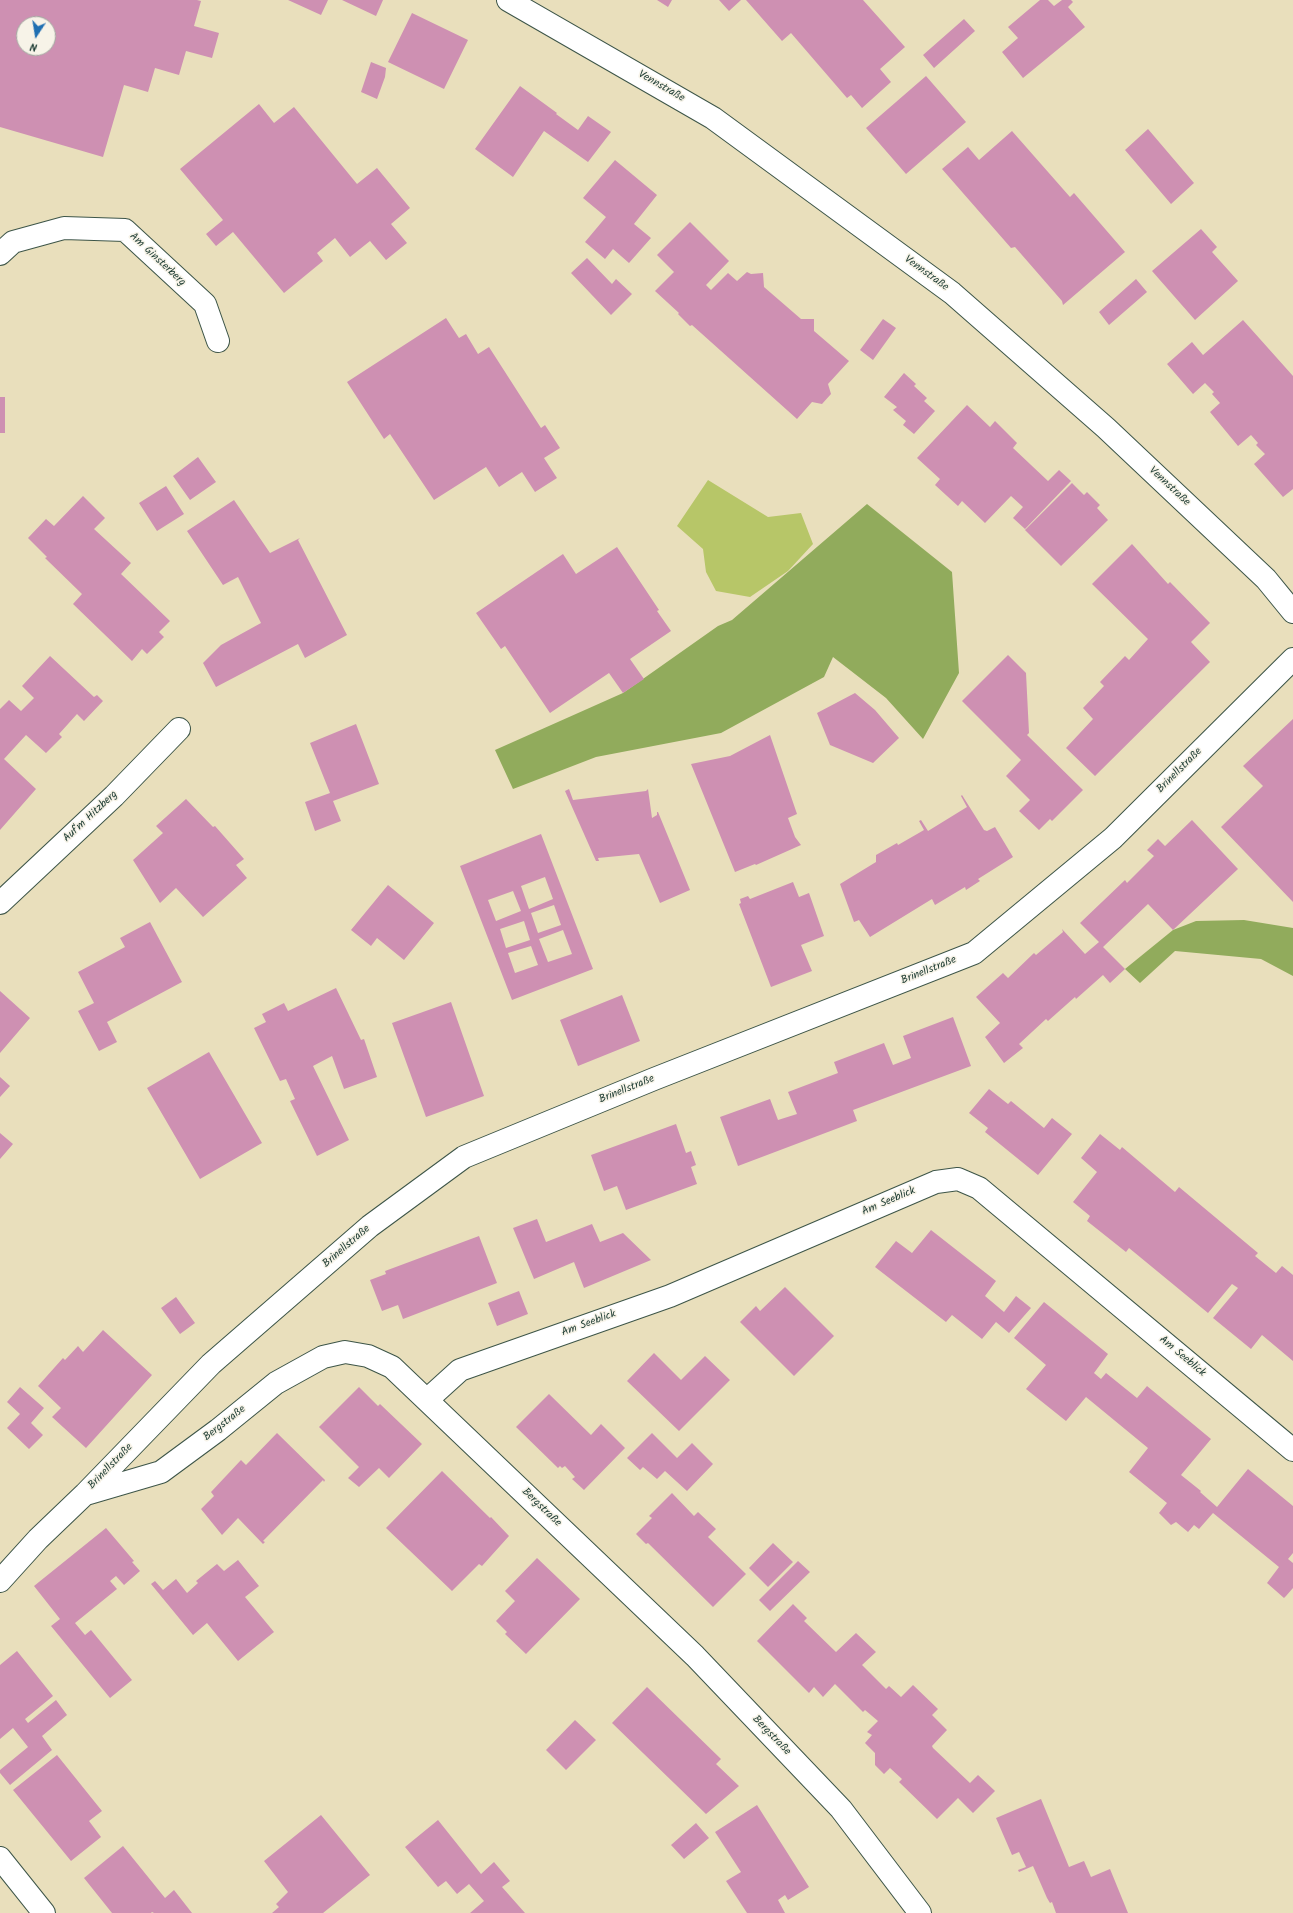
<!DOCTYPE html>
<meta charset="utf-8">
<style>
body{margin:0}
#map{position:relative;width:1293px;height:1913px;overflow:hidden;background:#e9dfbc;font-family:Kalam,sans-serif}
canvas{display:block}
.north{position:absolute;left:16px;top:16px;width:40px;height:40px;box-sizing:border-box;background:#f7f3e8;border:1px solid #a1aaa0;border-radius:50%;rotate:192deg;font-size:11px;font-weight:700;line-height:16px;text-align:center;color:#1f3d34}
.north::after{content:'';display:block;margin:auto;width:14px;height:18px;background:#1f6fb2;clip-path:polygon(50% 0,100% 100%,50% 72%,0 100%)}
</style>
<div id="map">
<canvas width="1293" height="1913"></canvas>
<div class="north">N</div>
</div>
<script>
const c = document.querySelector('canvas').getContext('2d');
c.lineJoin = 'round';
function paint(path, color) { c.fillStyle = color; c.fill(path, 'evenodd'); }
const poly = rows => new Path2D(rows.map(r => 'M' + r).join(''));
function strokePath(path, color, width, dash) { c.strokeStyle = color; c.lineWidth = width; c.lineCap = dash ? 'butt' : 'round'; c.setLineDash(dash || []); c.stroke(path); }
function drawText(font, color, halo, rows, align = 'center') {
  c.font = font + ' Kalam,sans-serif'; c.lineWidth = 3; c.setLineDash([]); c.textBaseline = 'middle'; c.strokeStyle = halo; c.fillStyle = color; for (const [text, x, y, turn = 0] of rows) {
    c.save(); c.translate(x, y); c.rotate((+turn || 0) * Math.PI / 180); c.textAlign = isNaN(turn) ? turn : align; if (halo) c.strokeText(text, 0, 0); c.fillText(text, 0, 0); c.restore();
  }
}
const green = poly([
 [708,480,768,517,801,513,813,544,788,571,750,597,716,591,706,572,703,549,677,526]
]);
const forest = poly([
 [867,504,952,572,959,673,923,739,886,698,833,657,824,677,721,733,596,757,513,789,495,750,623,693,718,626,732,620],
 [1244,920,1293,928,1293,976,1261,959,1175,951,1140,983,1125,969,1173,930,1196,921]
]);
const building = poly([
 [0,0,197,0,201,1,194,26,219,33,212,58,186,51,179,75,155,68,148,92,124,85,103,157,0,127],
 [24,24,48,24,48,48,24,48],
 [288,0,328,0,321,15],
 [342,0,383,0,376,16],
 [657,0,672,0,668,7],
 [719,0,741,0,729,11],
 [746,0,863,0,905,47,880,69,891,82,862,108,851,95,847,98,791,33,782,41],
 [1040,0,1048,0,1054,6,1062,0,1071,0,1073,2,1068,7,1085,27,1023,78,1002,52,1018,38,1008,27],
 [412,13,468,40,444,89,388,62],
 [964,19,975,31,934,68,923,55],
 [371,62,386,68,385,77,377,99,361,92],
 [926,76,966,122,906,174,866,128],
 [520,86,557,113,556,114,578,130,588,116,611,132,588,162,544,131,513,177,475,149],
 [259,104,274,123,294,107,357,184,377,168,410,208,391,224,407,243,386,260,370,241,350,257,335,238,317,253,323,261,284,293,233,232,216,246,206,234,223,220,180,169],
 [1148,129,1194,183,1171,204,1125,150],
 [1012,131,1070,197,1074,193,1125,252,1063,305,1062,301,1015,247,1011,248,942,169,968,147,979,160],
 [615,160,657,195,634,224,651,238,629,263,613,249,605,259,585,242,606,217,583,198],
 [690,222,729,261,706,285,711,290,728,273,737,281,747,272,751,274,763,273,764,287,801,319,814,319,814,331,849,361,828,384,831,394,822,404,812,402,797,419,692,325,690,326,678,314,679,313,655,291,674,272,657,255],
 [1201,229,1217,247,1212,252,1238,281,1195,320,1152,271],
 [587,258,612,284,616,279,632,294,611,315,571,273],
 [1136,279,1147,292,1109,325,1099,312],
 [446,318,459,338,466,334,478,354,489,347,541,428,545,425,560,448,544,458,557,478,535,492,522,472,499,487,486,467,434,500,390,434,384,439,347,382],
 [883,319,896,328,873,360,860,350],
 [1243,320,1293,376,1293,489,1283,497,1254,464,1265,454,1256,445,1258,443,1251,435,1238,446,1210,412,1220,403,1212,394,1214,392,1205,383,1193,394,1167,364,1192,342,1203,355],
 [904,373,916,384,914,386,927,398,924,401,935,411,914,434,903,425,906,421,893,410,897,407,884,397],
 [0,397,5,397,5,433,0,433],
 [967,405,990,427,995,421,1017,443,1013,448,1048,481,1059,470,1071,481,1025,529,1013,518,1023,507,1011,496,985,523,962,501,958,506,935,485,940,479,917,458],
 [198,457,216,482,190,500,173,476],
 [1072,483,1084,495,1087,492,1100,505,1097,508,1108,520,1061,566,1025,530],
 [166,486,184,514,157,531,139,503],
 [83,496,105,518,94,529,131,563,121,574,170,621,159,632,164,637,147,654,142,649,132,661,73,604,82,594,45,558,47,557,28,538,46,519,54,526],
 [234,500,270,553,300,538,298,540,347,635,305,658,298,644,216,687,203,663,221,645,261,623,238,577,223,585,187,531],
 [1132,544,1168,584,1170,582,1210,623,1191,642,1210,662,1095,776,1066,748,1093,719,1083,708,1104,686,1100,682,1125,656,1129,660,1148,639,1092,584],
 [617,547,659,610,657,611,671,631,630,659,644,679,623,693,609,673,550,713,505,646,501,649,476,613,563,554,576,574],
 [1008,655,1026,673,1029,733,1027,735,1083,790,1052,821,1050,819,1039,830,1019,811,1030,800,1006,776,1021,760,962,701],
 [50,656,94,697,97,695,103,701,84,721,77,714,59,734,62,737,46,753,26,735,4,759,36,789,0,830,0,709,9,700,21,711,34,698,22,686],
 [855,693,875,710,899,738,873,763,830,745,817,713],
 [1293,719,1293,902,1221,827,1263,786,1243,766],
 [356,724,379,784,333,801,341,821,315,831,305,802,330,793,310,743],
 [770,735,797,814,788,818,795,837,801,845,756,865,755,864,735,872,691,764,730,756],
 [569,789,573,800,646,791,648,789,652,818,657,815,657,812,658,812,690,890,660,903,639,854,598,858,599,861,596,861,565,791],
 [962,795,984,830,987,831,995,827,1013,857,978,879,980,881,966,890,965,887,935,905,932,899,870,937,859,920,854,922,840,884,876,862,876,855,897,843,898,845,924,830,919,821,921,820,928,831,967,807,961,796],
 [186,799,213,827,215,826,244,859,236,865,247,878,203,917,176,888,160,903,133,860,163,833,156,826],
 [1192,820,1238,869,1173,930,1148,904,1103,947,1125,969,1110,983,1103,975,1076,999,1075,997,1048,1021,1046,1019,1019,1044,1023,1048,1004,1063,985,1037,1000,1023,976,997,1003,973,1008,978,1034,953,1036,955,1063,932,1062,929,1085,954,1099,942,1080,923,1125,880,1127,883,1154,856,1147,850,1158,839,1165,846],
 [541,834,593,969,512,1000,460,866],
 [545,877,553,899,529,909,521,886],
 [513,891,521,911,496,921,488,900],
 [554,905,561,925,538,933,531,913],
 [524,921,530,940,506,948,500,929],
 [563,930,572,954,548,962,539,939],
 [531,946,538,965,515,973,508,953],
 [793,882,799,897,809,893,824,936,801,945,812,971,771,987,739,904,741,903,740,899,748,896,750,899],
 [388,885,434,923,404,960,377,938,371,946,351,930],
 [150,922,182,982,107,1022,117,1042,99,1051,78,1011,94,1003,78,972,125,947,120,938],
 [336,988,361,1040,364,1039,377,1077,344,1089,332,1056,313,1066,349,1140,317,1156,290,1101,295,1099,286,1079,280,1081,254,1028,266,1022,262,1014,284,1003,288,1011],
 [0,991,30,1018,0,1053],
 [622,995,640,1041,578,1066,560,1020],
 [451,1002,484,1096,426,1117,392,1023],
 [953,1017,971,1066,853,1110,857,1121,738,1166,720,1117,770,1099,778,1120,797,1114,788,1092,838,1073,834,1062,884,1043,893,1065,911,1058,903,1036],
 [209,1052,262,1143,200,1179,147,1088],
 [0,1077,10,1086,0,1097],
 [989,1089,1008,1104,1011,1101,1044,1128,1052,1118,1072,1134,1038,1175,985,1132,988,1128,969,1113],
 [676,1124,686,1153,691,1151,696,1165,691,1167,697,1184,626,1210,617,1186,604,1191,591,1155],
 [0,1133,13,1144,0,1159],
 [1100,1134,1120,1150,1122,1147,1175,1192,1179,1187,1258,1253,1255,1256,1276,1273,1282,1266,1293,1275,1293,1361,1262,1335,1251,1349,1213,1318,1238,1288,1232,1284,1208,1313,1129,1248,1126,1252,1087,1221,1090,1216,1073,1202,1097,1172,1081,1158],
 [537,1219,546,1242,592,1224,600,1242,623,1233,651,1260,584,1288,574,1262,534,1279,513,1228],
 [931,1230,996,1281,985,1296,1004,1312,1016,1296,1031,1308,1009,1333,996,1322,982,1339,952,1315,946,1322,875,1267,896,1241,912,1253],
 [479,1236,497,1283,403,1319,398,1305,382,1311,370,1280,386,1274,385,1271],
 [785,1287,834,1336,794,1376,740,1322,756,1306,760,1311],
 [519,1291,528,1314,497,1326,488,1303],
 [176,1297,195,1323,180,1334,161,1308],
 [1044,1302,1108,1354,1094,1373,1101,1379,1106,1373,1137,1398,1147,1386,1211,1439,1181,1475,1201,1491,1200,1492,1217,1507,1248,1469,1293,1506,1293,1553,1288,1559,1293,1563,1293,1588,1286,1596,1284,1598,1267,1583,1279,1567,1213,1513,1199,1529,1194,1525,1188,1532,1176,1522,1171,1525,1159,1513,1167,1503,1129,1472,1148,1448,1086,1397,1066,1421,1026,1389,1046,1365,1014,1338],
 [103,1330,152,1375,86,1448,52,1417,61,1408,38,1386,63,1358,65,1360,78,1346,83,1352],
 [654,1353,681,1380,705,1356,730,1380,679,1431,627,1381],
 [20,1387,44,1408,31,1423,43,1435,29,1449,7,1428,20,1414,7,1402],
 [359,1387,378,1406,380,1404,422,1444,389,1478,379,1468,359,1487,348,1478,359,1467,319,1427],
 [549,1394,591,1435,601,1424,625,1448,584,1490,572,1479,575,1477,565,1466,562,1468,560,1466,558,1468,516,1427],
 [277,1433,325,1480,324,1482,323,1480,263,1541,265,1542,263,1544,238,1518,222,1535,201,1509,214,1496,211,1492,241,1460,246,1465],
 [652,1433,677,1458,692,1443,713,1464,687,1491,665,1471,657,1479,643,1467,640,1470,627,1458],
 [442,1471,490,1518,491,1517,509,1536,482,1566,479,1564,452,1591,386,1528],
 [672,1493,694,1516,698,1512,716,1529,708,1537,746,1574,713,1607,648,1543,646,1544,636,1534,652,1518,649,1516],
 [106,1528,134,1561,132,1562,140,1571,124,1585,116,1576,110,1581,117,1589,75,1623,85,1635,91,1630,132,1680,110,1698,51,1626,60,1619,34,1586],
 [773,1543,793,1562,768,1587,749,1568],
 [537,1558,580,1599,526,1654,505,1634,507,1632,496,1621,515,1601,505,1591],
 [238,1560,259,1586,245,1597,274,1632,238,1661,207,1623,193,1635,151,1584,155,1581,163,1590,176,1579,187,1593,198,1583,196,1581,217,1564,224,1571],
 [798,1561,810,1572,770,1611,759,1600],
 [793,1604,807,1618,804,1621,836,1652,856,1633,876,1652,862,1665,886,1689,889,1686,901,1697,913,1685,938,1709,932,1715,947,1730,932,1746,933,1748,970,1783,978,1775,995,1791,973,1813,958,1798,937,1819,899,1782,902,1779,890,1768,884,1774,875,1765,875,1753,865,1743,872,1735,867,1732,878,1721,865,1710,863,1712,835,1684,823,1697,814,1687,809,1693,757,1641],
 [17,1651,53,1696,25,1719,28,1723,56,1700,67,1715,42,1736,52,1750,10,1785,0,1773,0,1770,28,1747,13,1728,0,1739,0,1665],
 [647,1687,721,1759,716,1764,739,1786,706,1814,612,1723],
 [575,1720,596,1740,566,1770,546,1750],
 [57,1755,102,1811,89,1821,101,1837,71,1861,13,1790],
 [1041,1799,1069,1867,1084,1861,1091,1877,1110,1869,1128,1913,1056,1913,1052,1902,1050,1903,1047,1898,1033,1866,1019,1872,1018,1870,1026,1867,1019,1852,1012,1855,996,1818],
 [757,1805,809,1887,788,1900,785,1895,778,1900,785,1913,747,1913,726,1881,741,1872,715,1832],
 [321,1815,370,1875,323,1913,272,1913,279,1907,276,1904,288,1892,264,1861],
 [438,1820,481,1874,494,1862,510,1881,502,1887,525,1913,470,1913,484,1901,469,1884,457,1894,446,1881,438,1887,405,1847],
 [696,1823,709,1838,684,1859,671,1845],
 [123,1846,165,1898,174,1890,192,1913,154,1913,152,1912,151,1913,112,1913,84,1878]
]);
const minor = poly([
 [508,0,713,118,952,293,1106,428,1266,579,1293,612],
 [0,254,13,242,64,228,125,230,205,304,218,341],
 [0,903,114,796,179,729],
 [428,1399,460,1370,670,1296,936,1182,958,1179,979,1188,1293,1450],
 [86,1494,161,1472,218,1430,276,1383,323,1357,345,1352,368,1356,392,1367,695,1656,841,1809,920,1913],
 [0,1581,38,1539,85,1494,211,1364,370,1226,464,1157,654,1079,974,953,1113,838,1293,659],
 [0,1858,44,1913]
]);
const streetNames = [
 ["Vennstraße",661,87,30],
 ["Am Ginsterberg",157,260,43],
 ["Vennstraße",926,274,36],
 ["Vennstraße",1169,487,43],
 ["Brinellstraße",1180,771,-45],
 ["Auf'm Hitzberg",91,817,-43],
 ["Brinellstraße",929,971,-22],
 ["Brinellstraße",627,1090,-22],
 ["Am Seeblick",889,1202,-23],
 ["Brinellstraße",347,1247,-41],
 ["Am Seeblick",589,1324,-20],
 ["Am Seeblick",1182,1357,40],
 ["Bergstraße",225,1424,-38],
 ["Brinellstraße",111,1467,-46],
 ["Bergstraße",541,1508,44],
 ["Bergstraße",771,1736,46]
];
paint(green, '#b7c668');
paint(forest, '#91ab5c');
paint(building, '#ce90b2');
strokePath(minor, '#3d5548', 24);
strokePath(minor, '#fff', 22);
drawText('11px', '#1f3d34', '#f7f3e8', streetNames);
</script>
